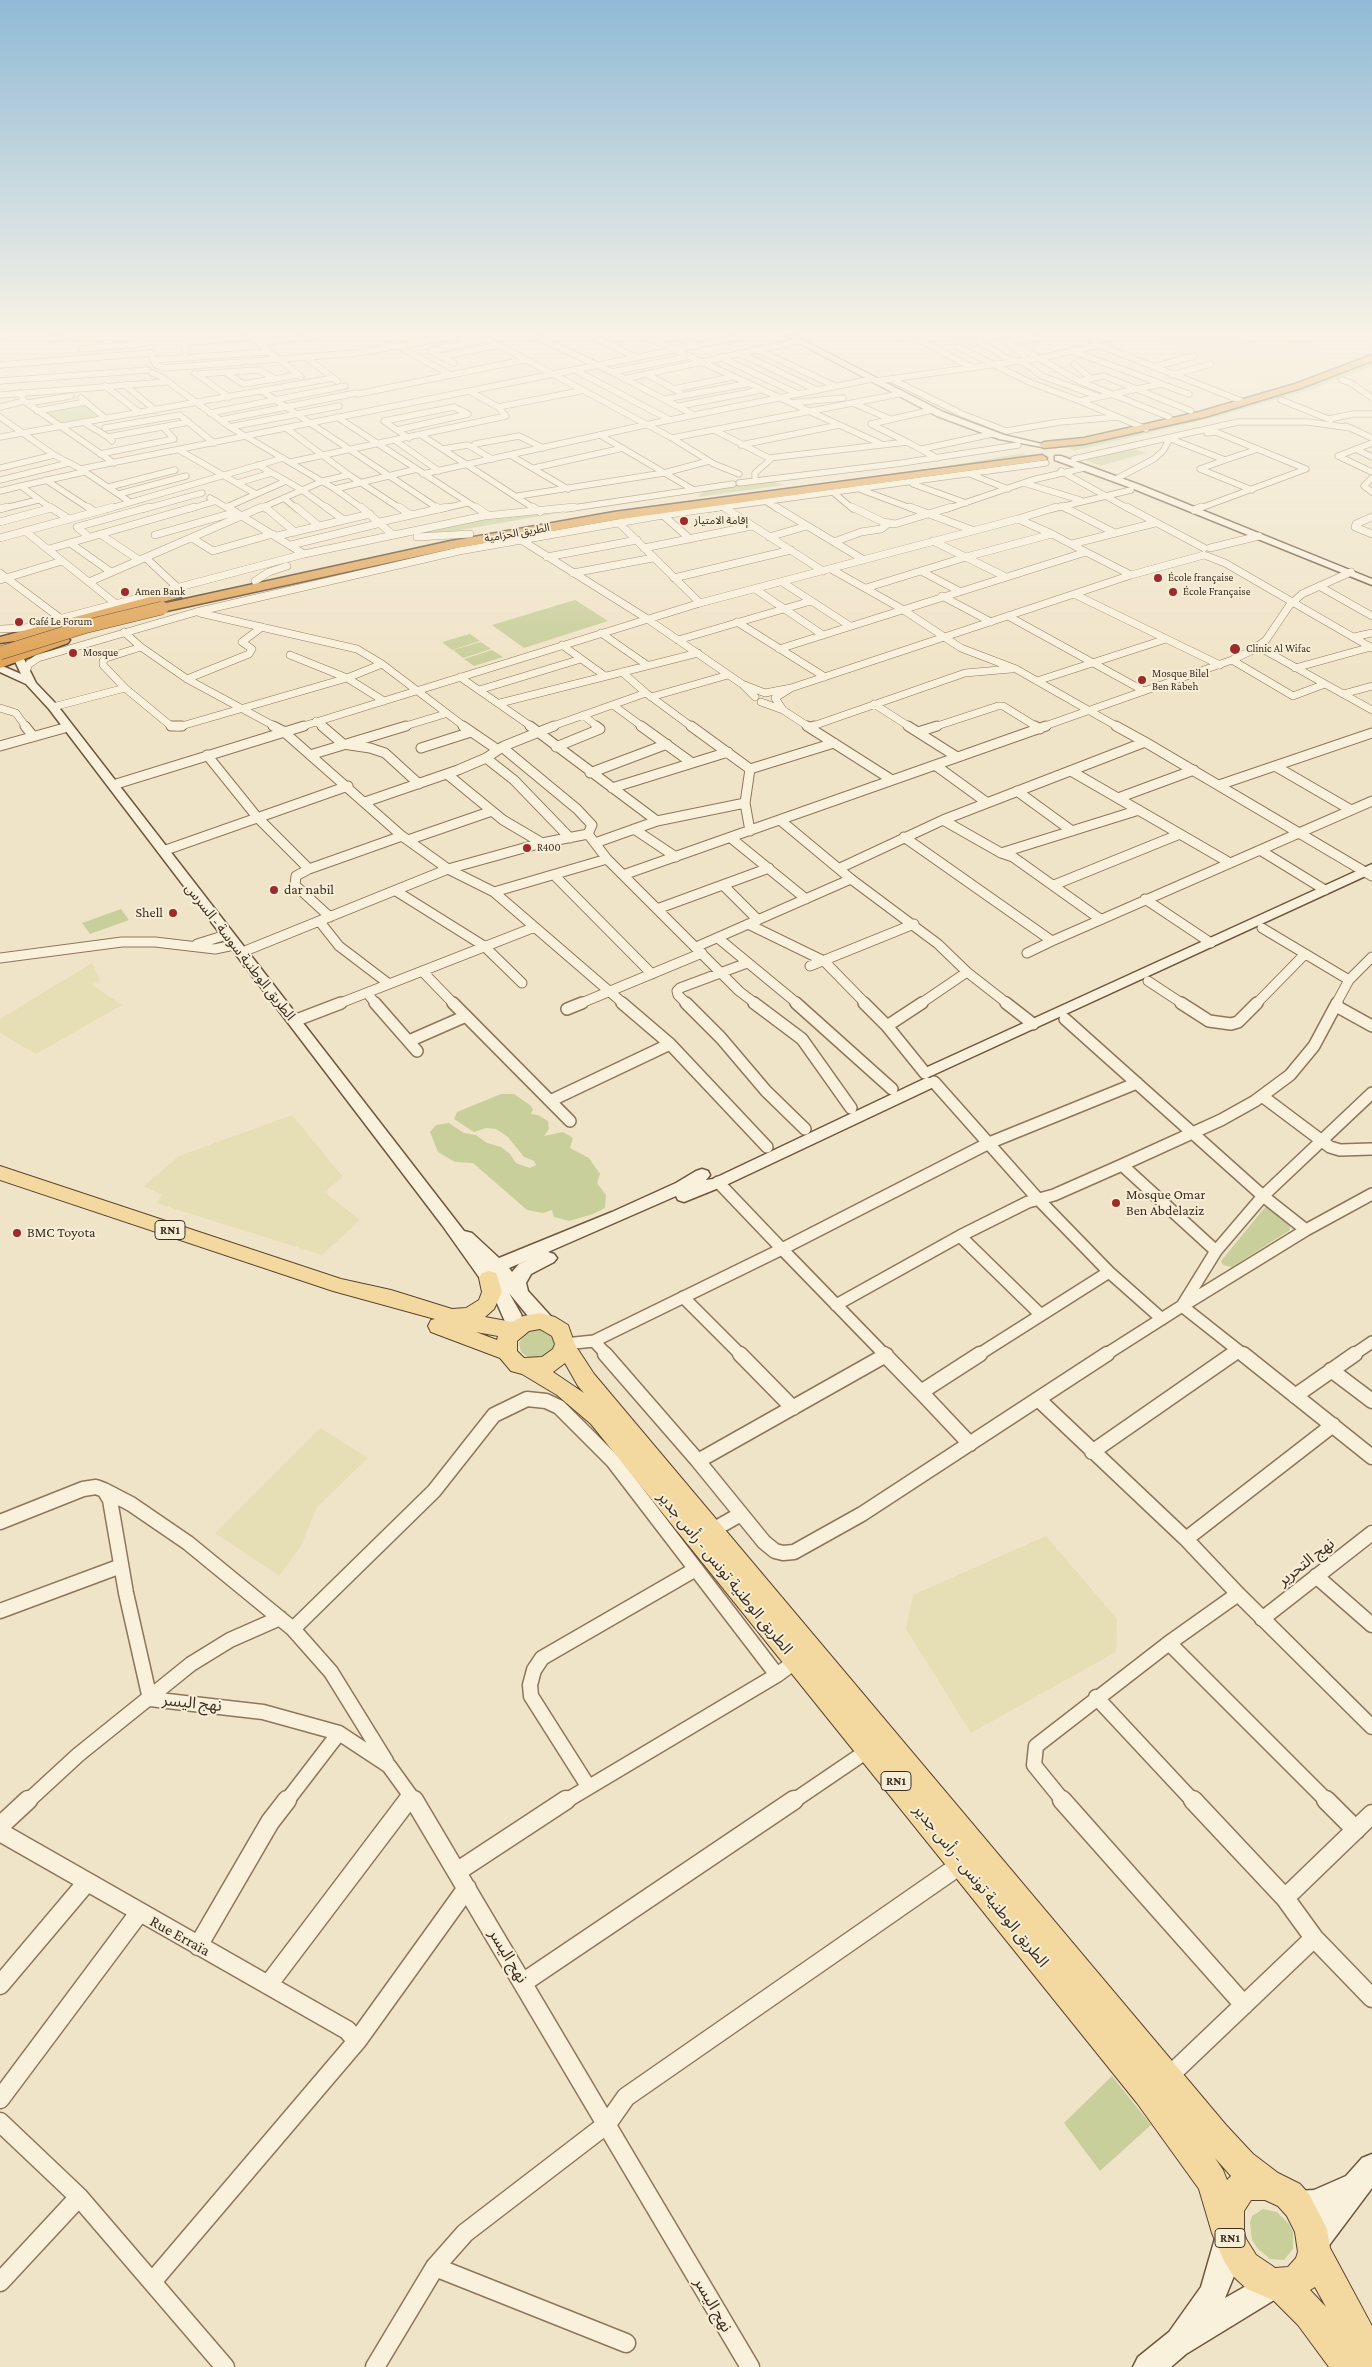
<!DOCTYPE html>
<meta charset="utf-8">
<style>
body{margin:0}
canvas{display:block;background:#f0e4c8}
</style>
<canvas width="1372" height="2367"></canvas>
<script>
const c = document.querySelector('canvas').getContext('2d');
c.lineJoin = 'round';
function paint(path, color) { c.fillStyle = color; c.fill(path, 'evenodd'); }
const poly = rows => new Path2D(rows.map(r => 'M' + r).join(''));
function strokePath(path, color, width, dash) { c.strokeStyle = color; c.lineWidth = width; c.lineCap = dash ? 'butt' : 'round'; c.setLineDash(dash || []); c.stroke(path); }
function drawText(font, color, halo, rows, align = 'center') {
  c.font = font + ' "Crimson Pro","Noto Sans Arabic",serif'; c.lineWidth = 4; c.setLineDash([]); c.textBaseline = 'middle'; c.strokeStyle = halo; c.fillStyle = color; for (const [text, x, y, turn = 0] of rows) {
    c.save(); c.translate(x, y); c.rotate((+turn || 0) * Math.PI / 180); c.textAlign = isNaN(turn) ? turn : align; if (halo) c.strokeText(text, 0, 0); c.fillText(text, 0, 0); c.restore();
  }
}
const farmland = poly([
 [1154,336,1231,336,1264,349,1304,342,1324,350,1313,354,1331,364,1296,380,1269,388],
 [92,963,100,980,92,985,122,1005,36,1054,0,1033,0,1019],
 [292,1115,343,1177,324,1192,360,1220,322,1255,156,1203,162,1195,144,1186,179,1156],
 [320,1428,368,1458,317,1507,301,1546,279,1576,215,1533],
 [1046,1536,1117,1619,1116,1652,971,1733,906,1629,913,1595]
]);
const green = poly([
 [943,336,994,336,998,339,974,341,982,347,966,349],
 [1372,359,1372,366,1315,388,1219,416,1074,451,1064,445,1205,415],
 [74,405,78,407,84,406,97,416,60,424,43,411],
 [1132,448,1146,453,1101,466,1085,460],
 [1023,453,1032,458,749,496,283,577,447,540,612,512,942,467],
 [770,481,784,485,698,497,705,490],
 [581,509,454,531,427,533,410,531,487,515],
 [575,600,608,621,524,648,492,625],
 [470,634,480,641,452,650,442,642],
 [481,642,491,649,463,658,453,650],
 [492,650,503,657,474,666,464,659],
 [121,909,129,920,90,934,82,923],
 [501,1094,514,1094,530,1105,533,1109,531,1114,538,1115,548,1121,549,1129,544,1136,563,1132,573,1138,570,1148,589,1158,600,1174,597,1183,606,1195,605,1208,593,1214,569,1221,554,1217,552,1210,543,1213,527,1210,473,1163,455,1162,438,1152,430,1132,436,1125,449,1123,464,1133,476,1135,487,1143,501,1147,510,1154,516,1163,530,1168,536,1165,534,1161,524,1157,508,1137,496,1129,486,1128,474,1132,454,1119,457,1112],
 [1266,1206,1289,1223,1290,1230,1232,1267,1223,1265,1221,1261],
 [537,1329,549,1332,556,1340,554,1350,546,1357,529,1358,521,1352,519,1343,525,1334],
 [1112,2076,1151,2125,1100,2171,1064,2123],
 [1263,2209,1277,2212,1289,2224,1293,2232,1293,2249,1284,2260,1270,2259,1257,2248,1252,2240,1250,2223,1252,2216]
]);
const streetFar5 = poly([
 [0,336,3,336],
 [250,336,301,377],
 [482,336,672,438,714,464,739,474],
 [535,336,612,372,694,415],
 [593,336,637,358],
 [645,336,881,444],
 [676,336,696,346],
 [900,336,902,338],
 [917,336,918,339,973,368],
 [999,336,1025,356],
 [47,339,73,336],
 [1006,341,1043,338],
 [980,342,1008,359,1023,362,1042,376,1097,396],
 [258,343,315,336],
 [1099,345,1244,402],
 [400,347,449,374],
 [958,347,1029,382,1080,401],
 [1021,348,1079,381,1169,417],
 [82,349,147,343],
 [756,349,835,386],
 [1072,351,1162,384],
 [739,353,817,390],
 [444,356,499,345],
 [306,357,337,381],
 [720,357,798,394],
 [186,358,184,343,250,337],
 [153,360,267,352],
 [454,363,430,351,487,339],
 [1074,364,1091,379],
 [0,365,151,353,156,365,161,367],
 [1153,367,1194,356],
 [164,368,357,353,456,336],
 [575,370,670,420],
 [225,372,243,384,299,375],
 [612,372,690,356],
 [152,373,160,376,230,427,335,489,363,509],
 [195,373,229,397],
 [197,374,259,370,275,379],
 [646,374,680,392],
 [1172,375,1211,364],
 [624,379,798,341],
 [891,379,962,414,1006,431,1060,422,1117,417],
 [1342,380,1351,383,1372,398],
 [0,381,148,370],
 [876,381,1041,358,1099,345,1088,336],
 [1079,381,1104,376,1191,411],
 [125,385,155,410],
 [105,386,139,412],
 [674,389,732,377],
 [262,391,439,509],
 [20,393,24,401,114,463],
 [358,394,524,360],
 [0,395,166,382],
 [81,398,105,418],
 [665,399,746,384],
 [1281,400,1331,420],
 [27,403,71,396],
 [791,403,843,398],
 [853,403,890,419],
 [679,406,761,390],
 [0,407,24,401],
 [454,407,468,414,397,430,384,421,454,407],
 [498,407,580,391],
 [37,411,86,402],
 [210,413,345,386],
 [0,417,54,455,81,469,130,502],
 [337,417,478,509],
 [183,418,214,443],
 [1329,419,1353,414,1372,414],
 [221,420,356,393],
 [83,422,108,437],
 [1346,426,1372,438],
 [230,427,339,406],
 [105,428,180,415],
 [286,428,349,475,401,509],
 [1146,429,1080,401,1161,384,1189,394],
 [397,430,409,438],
 [716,431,769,458,907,442,937,458],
 [421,435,535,509],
 [600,435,692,489],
 [0,437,333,378],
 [672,438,899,394],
 [1171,439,1225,460,1258,449],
 [112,441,108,437,189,422],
 [396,441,439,471],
 [905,441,871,424,932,410],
 [1372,443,1338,456,1372,472],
 [475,444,519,436,543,448],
 [741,445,839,425],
 [443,449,468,445,492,459],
 [922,449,992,434],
 [1356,449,1372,457],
 [179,450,256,494],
 [100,454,174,439,163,427],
 [510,455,568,489],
 [1074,459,1238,422,1308,422,1351,428],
 [1225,460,1200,469,1252,490],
 [291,462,506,416,498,407,471,392],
 [258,465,302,490,328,509],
 [0,468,54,455],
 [534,468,623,448],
 [81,469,743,336],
 [1061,471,1129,509],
 [423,474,645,425,872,379],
 [970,474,1008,489],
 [755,477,755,473,772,458],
 [1372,478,1364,486,1372,492],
 [1116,479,1154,459,1163,451,1170,438],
 [0,480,69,463],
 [46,480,90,509],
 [238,483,271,473],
 [739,483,902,463,1018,445],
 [1024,483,1080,500],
 [913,484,966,503],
 [21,486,84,472],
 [109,487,175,470],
 [335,489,417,469],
 [862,490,913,509],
 [0,491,21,486,52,509],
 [834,493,853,509],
 [119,494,186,476],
 [518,496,664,473,709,461],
 [210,498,229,509],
 [284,498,297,509],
 [767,502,778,509],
 [1061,506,1066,509],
 [227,507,286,481],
 [264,507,266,509],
 [1,509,38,500],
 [48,509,51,508],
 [108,509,283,458],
 [144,509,202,493],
 [189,509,216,501],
 [259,509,323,481,349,475],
 [441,509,467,503],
 [566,509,733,484],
 [709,509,1046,463],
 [947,509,1032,480,1084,468],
 [1052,509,1131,490],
 [1198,509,1306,469,1216,432,1207,433]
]);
const streetFar4 = poly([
 [50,507,69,519],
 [88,507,95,512],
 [227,507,304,554],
 [265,507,295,532],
 [296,507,319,526],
 [326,507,344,520],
 [361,507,393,535],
 [399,507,411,515],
 [437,507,439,509],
 [476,507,488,515],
 [533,507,540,512],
 [776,507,864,560],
 [852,507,883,522,895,524,951,507],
 [910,507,972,530],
 [1064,507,1115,533],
 [1127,507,1204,548],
 [725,508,823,571],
 [0,509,7,507],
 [1194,510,1201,507],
 [663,515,690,539],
 [1372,517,1356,524,1355,527,1372,534],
 [1018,519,1056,507],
 [0,522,51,508],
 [380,522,447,507],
 [619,523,700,603],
 [25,531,115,603],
 [100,534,139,560],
 [155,535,236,512],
 [277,536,370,514],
 [89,537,77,527,149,507],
 [417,537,470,534],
 [769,537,807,526],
 [0,538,113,507],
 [192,538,213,551,273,534],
 [518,538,646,618,742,684],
 [933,541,1004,576],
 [834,542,861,532,881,529,889,523],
 [70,543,111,572],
 [1072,544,1155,523],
 [291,545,381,523],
 [644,548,752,526],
 [1210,548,1259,536],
 [49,549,194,507],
 [1207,556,1225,563,1372,648],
 [547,557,637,540],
 [146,558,177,587],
 [831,569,902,609,961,648,1016,669,1118,727],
 [921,571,959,591],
 [0,573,60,618],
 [573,573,653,558],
 [1131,575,1204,555],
 [674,578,791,550],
 [0,580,62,561],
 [255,581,269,572,287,566],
 [89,582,262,507],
 [782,582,850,626],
 [1319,586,1372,616],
 [866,588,966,557,1052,534,1086,552],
 [755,589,823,635],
 [942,596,991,622],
 [200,613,357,649,382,664,465,727],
 [1008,616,1144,691],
 [737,622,825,677],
 [0,629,25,628,304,554,484,516,574,507],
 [124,632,141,647,187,679,276,727],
 [601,633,647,665],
 [1354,637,1372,633],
 [678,640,811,601],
 [562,645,605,676],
 [1257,646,1372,710],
 [779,649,1086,552,1131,575,1074,594],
 [290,655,347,678,382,664],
 [1232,660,1293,696,1325,684],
 [1295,668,1371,647],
 [622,672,646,693,692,727],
 [25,674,29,664,38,658,196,612,459,551,663,515,719,507],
 [460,677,532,727],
 [187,679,249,654,252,649,242,642,262,627],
 [1037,681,1166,639],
 [125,688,103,665,103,661,106,658,141,647],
 [791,688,1074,594,1220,665],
 [479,690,581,659],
 [1343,694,1372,686],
 [651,697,728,675],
 [755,697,742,684,765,693,791,688,775,698,783,710,761,702],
 [500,703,698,653],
 [874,704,910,727],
 [613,705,643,727],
 [53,707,125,688,171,726,178,727],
 [0,708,16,713,26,727],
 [783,710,809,727],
 [583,715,598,727],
 [316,721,323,727],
 [178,727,347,678,384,701],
 [300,727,700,603,1018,519,1052,534],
 [402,727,445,714],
 [550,727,646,693],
 [810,727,965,673,1011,669],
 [934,727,998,706,1003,706,1037,727],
 [1042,727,1232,660,1251,651,1266,640,1289,606,1302,594,1351,572]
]);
const streetFar3 = poly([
 [25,726,33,736],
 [171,726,182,726],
 [273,726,283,731,402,836,448,869,494,892,624,1004],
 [322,726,343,744,370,748,385,753,419,784],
 [463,726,498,750],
 [530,726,657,821,595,843],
 [641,726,692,763],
 [691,726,750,769,745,803,750,831],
 [807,726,892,780],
 [908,726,957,757],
 [1035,726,1040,729],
 [810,727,814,726],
 [918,732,937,726],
 [1145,742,1372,876],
 [0,746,68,727],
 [556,747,600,729,596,726],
 [421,748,471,732],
 [207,755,257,817,309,869],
 [310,755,406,726],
 [486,758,514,780,570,838],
 [935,765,986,802],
 [1275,766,1351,810],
 [750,769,834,743],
 [1071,771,1230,863],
 [590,773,667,744],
 [447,774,503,820,542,843],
 [113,785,304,726],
 [1219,785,1372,733],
 [612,788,728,752],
 [1017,791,1072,831],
 [1118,798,1194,770],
 [365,802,458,770,486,758,504,746,554,726],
 [780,820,851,879,938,944,967,972,1008,1004],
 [943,820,1001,853,1013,857,1100,919],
 [657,821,745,803],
 [634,829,676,857],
 [588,834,607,859,739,991,756,1004],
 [904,837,1052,941,1027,953],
 [731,838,806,899],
 [408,840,492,811],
 [1260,850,1325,890],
 [163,851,348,786],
 [1001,853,1139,810],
 [840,868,943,820,1145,742,1116,726],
 [554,875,652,974],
 [623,875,1046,726],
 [723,885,758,920],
 [1054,885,1180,834],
 [396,891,484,946,522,983],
 [494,892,607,859],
 [1145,899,1211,943],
 [657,909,769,868],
 [330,917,295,885,296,876,309,869,402,836],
 [320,922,339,946,389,984],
 [748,924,824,961,866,1004],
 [1262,928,1349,980],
 [718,938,798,1004],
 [1052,941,1372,801],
 [197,944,226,935],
 [696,947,851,879],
 [240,953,448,869,542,843,588,834,592,825,577,809,502,747],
 [0,958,122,942,155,942,215,949,234,945],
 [810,966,914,924],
 [422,971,454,1004],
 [1148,981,1183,1004],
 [367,993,376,1004],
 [338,1004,535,927],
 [579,1004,702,953],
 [687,1004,678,995,677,991,680,988,747,963],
 [920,1004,967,972],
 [1256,1004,1305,954],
 [1336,1004,1349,980,1372,957]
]);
const streetFar2 = poly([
 [375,1003,417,1051],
 [453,1003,570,1121],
 [622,1003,670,1044,767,1147],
 [686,1003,721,1038,766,1091,805,1129],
 [754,1003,802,1039,851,1108],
 [796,1003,892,1089],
 [864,1003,887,1026,925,1073],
 [1006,1003,1033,1024],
 [1181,1003,1209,1021,1231,1024,1238,1022,1257,1003],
 [1336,1006,1372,1026],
 [567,1009,582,1003],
 [1065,1019,1263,1196,1306,1230],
 [294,1021,341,1003],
 [887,1026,922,1003],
 [409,1041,466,1016],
 [934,1082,1038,1199,1109,1272,1162,1319],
 [1262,1096,1330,1147,1340,1150,1372,1149],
 [550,1101,670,1044],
 [1122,1165,1216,1251],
 [960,1236,1041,1315],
 [683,1297,741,1355],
 [836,1305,960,1236,1028,1202,1054,1195,1122,1165,1221,1120,1255,1101,1290,1075,1314,1046,1337,1003],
 [1184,1305,1306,1230,1372,1194],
 [1182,1306,1216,1251,1263,1196,1372,1093],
 [594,1341,607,1355],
 [565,1344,594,1341,782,1249,718,1182],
 [885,1355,782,1249,989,1143,1137,1083],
 [978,1355,1109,1272],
 [1105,1355,1182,1306,1244,1355],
 [1232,1355,1238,1351],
 [1353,1355,1372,1342]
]);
const streetFar1 = poly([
 [605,1354,698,1461,764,1542,775,1551,783,1553,794,1552,862,1514,1038,1399],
 [740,1354,793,1408],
 [884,1354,921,1392,980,1354],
 [1107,1354,1038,1399,1186,1539,1238,1594],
 [1243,1354,1372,1457],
 [1331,1370,1372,1401],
 [921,1392,970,1444],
 [1295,1396,1355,1354],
 [1092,1452,1233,1354],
 [698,1461,886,1355],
 [104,1490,131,1504,188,1543,293,1629,331,1672,386,1761],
 [0,1522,83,1489,96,1487,104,1490,110,1500,126,1593,150,1699],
 [711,1531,741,1514],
 [1186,1539,1333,1425],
 [1316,1576,1372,1625],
 [0,1611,121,1566],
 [1262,1619,1372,1533],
 [293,1629,434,1491,494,1415,527,1399,546,1401,559,1407,613,1461,777,1675],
 [1169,1643,1328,1802],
 [1096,1697,1194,1802],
 [150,1699,263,1712,339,1733,389,1766,415,1802],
 [588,1786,531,1696,530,1685,534,1670,542,1658,696,1569],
 [27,1802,78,1755,191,1664,230,1640,280,1618],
 [286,1802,339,1733],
 [407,1802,411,1796],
 [564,1802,777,1675,796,1661],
 [792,1802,870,1749],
 [1064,1802,1034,1765,1036,1746,1169,1643,1238,1594,1372,1727]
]);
const street = poly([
 [414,1800,750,2367],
 [1062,1800,1244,2005],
 [1193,1800,1285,1898,1314,1938,1372,1998],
 [1326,1800,1356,1830],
 [0,1826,28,1800],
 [0,1832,347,2030,357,2041],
 [458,1871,566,1800],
 [1285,1898,1372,1814],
 [198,1946,270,1822,287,1800],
 [524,1982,794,1800],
 [0,1985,87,1882],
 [268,1985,408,1800],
 [1167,2078,1314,1938],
 [0,2099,139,1913],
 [0,2122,79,2197,225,2367],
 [435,2267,626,2343],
 [0,2282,79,2197],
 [152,2282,357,2041,467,1888],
 [375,2367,435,2267,465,2233,607,2124,626,2097,963,1863]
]);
const secondary = poly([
 [786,336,795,336,943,412,1004,435,1046,445,1042,447,999,439,937,416,786,336],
 [1055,456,1061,456,1140,485,1372,579,1372,585,1134,489,1055,460,1055,456],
 [18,654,23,657,36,683,57,705,464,1231,472,1233,499,1258,612,1212,676,1183,696,1171,702,1169,708,1171,710,1175,706,1180,713,1179,926,1078,936,1078,939,1082,936,1086,726,1185,684,1202,678,1200,676,1196,548,1252,554,1254,557,1258,554,1262,531,1274,526,1283,528,1291,557,1323,554,1328,548,1330,542,1328,528,1316,509,1293,521,1314,525,1328,522,1333,516,1335,510,1333,496,1301,442,1225,49,709,26,684,0,672,0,665,21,674,13,657,18,654],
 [528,1260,519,1264,512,1272,509,1268,528,1260],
 [1372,864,1372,873,933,1075,928,1077,923,1075,920,1072,923,1069,1372,864],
 [1372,2154,1372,2188,1324,2252,1314,2256,1304,2252,1300,2242,1304,2232,1315,2218,1298,2219,1288,2215,1284,2205,1288,2195,1298,2191,1314,2190,1346,2176,1362,2158,1372,2154],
 [1228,2224,1238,2228,1242,2238,1234,2276,1225,2298,1274,2270,1284,2274,1288,2284,1284,2294,1186,2354,1171,2367,1133,2367,1138,2357,1169,2332,1201,2287,1218,2228,1228,2224]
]);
const primary = poly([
 [0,1166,341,1279,391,1290,452,1309,466,1308,479,1300,482,1292,479,1278,482,1273,489,1271,496,1273,502,1292,494,1309,485,1317,512,1322,523,1316,540,1313,555,1317,568,1325,575,1345,594,1374,1226,2125,1253,2154,1278,2173,1300,2184,1309,2194,1327,2229,1330,2248,1372,2326,1372,2367,1329,2367,1298,2325,1273,2300,1247,2289,1234,2277,1224,2261,1212,2233,1199,2189,1137,2103,591,1424,557,1395,522,1374,511,1371,500,1358,431,1332,428,1326,431,1320,435,1319,333,1291,0,1180,0,1166],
 [540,1329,552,1336,555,1344,553,1349,542,1357,524,1358,517,1351,517,1341,529,1331,540,1329],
 [476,1332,498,1336,497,1340,476,1332],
 [565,1363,578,1386,584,1393,553,1372,565,1363],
 [1215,2158,1231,2176,1227,2180,1223,2170,1215,2158],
 [1251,2200,1265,2200,1278,2206,1287,2216,1295,2232,1298,2252,1296,2258,1288,2267,1275,2268,1271,2265,1256,2255,1246,2239,1244,2233,1244,2211,1251,2200],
 [1315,2287,1326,2307,1310,2290,1315,2287]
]);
const highway = poly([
 [1372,355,1372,361,1301,388,1205,417,1084,444,1044,448,1039,445,1044,442,1084,438,1199,412,1295,384,1372,355],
 [1042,455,1047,458,1046,460,614,520,451,549,162,612,155,608,162,604,451,541,614,512,1042,455],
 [176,590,181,591,182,594,181,597,23,639,26,640,29,647,63,636,70,640,68,643,0,668,0,659,17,651,15,641,0,643,0,637,176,590]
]);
const highwayBridge = poly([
 [0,653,84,627,162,608]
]);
const markers = [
 [684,521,5,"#9e2a2b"],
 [1158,578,5,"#9e2a2b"],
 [125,592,5,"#9e2a2b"],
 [1173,592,5,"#9e2a2b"],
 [19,622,5,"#9e2a2b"],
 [1235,649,6,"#9e2a2b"],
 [73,653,5,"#9e2a2b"],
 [1142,680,5,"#9e2a2b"],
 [527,848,5,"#9e2a2b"],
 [274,890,5,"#9e2a2b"],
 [173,913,5,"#9e2a2b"],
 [1116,1203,5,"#9e2a2b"],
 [17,1233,5,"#9e2a2b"]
];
const farPoinames = [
 ["إقامة الامتياز",694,521],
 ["École française",1168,578],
 ["Amen Bank",135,592],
 ["École Française",1183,592],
 ["Café Le Forum",29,622],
 ["Clinic Al Wifac",1246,649],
 ["Mosque",83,653],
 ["Mosque Bilel",1152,674],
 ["Ben Rabeh",1152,687],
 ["R400",537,848]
];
const farStreetnames = [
 ["الطريق الحزامية",517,533,-10]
];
const shields = [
 [170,1230,30],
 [896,1781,30],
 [1230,2238,30]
];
const shieldNames = [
 ["RN1",170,1230],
 ["RN1",896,1781],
 ["RN1",1230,2238]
];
const poiNames = [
 ["dar nabil",284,890],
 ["Shell",163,913,"right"],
 ["Mosque Omar",1126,1195],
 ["Ben Abdelaziz",1126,1211],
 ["BMC Toyota",27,1233]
];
const streetNames = [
 ["الطريق الوطنية سوسة - السرس",240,952,52]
];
const nearStreetnames = [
 ["نهج التحرير",1306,1562,-38],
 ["الطريق الوطنية تونس - رأس جدير",725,1573,51],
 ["نهج اليسر",192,1703,6],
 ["الطريق الوطنية تونس - رأس جدير",981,1886,51],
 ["Rue Erraïa",180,1936,29],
 ["نهج اليسر",508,1956,59],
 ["نهج اليسر",713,2305,60]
];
paint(farmland, '#e6deb5');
paint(green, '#c9cf9b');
strokePath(streetFar5, '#8d765c', 7);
strokePath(streetFar4, '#8d765c', 8);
strokePath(streetFar3, '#8d765c', 11);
strokePath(streetFar2, '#8d765c', 14);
strokePath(streetFar1, '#8d765c', 17);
strokePath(street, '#8d765c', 21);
strokePath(secondary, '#6f573f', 3);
strokePath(primary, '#5b4430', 2);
strokePath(highway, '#5b4430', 3);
strokePath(streetFar5, '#faf1dc', 5.5);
strokePath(streetFar4, '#faf1dc', 7);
strokePath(streetFar3, '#faf1dc', 9);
strokePath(streetFar2, '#faf1dc', 11);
strokePath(streetFar1, '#faf1dc', 14);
strokePath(street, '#faf1dc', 18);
paint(secondary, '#faf1dc');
paint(primary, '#f3d9a0');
paint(highway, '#e0a458');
strokePath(highwayBridge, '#5b4430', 14, []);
strokePath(highwayBridge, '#e0a458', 13);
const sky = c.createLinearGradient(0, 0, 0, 667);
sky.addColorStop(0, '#8fbad6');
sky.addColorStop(0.5, '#f8f3e6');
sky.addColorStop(1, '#f8f3e600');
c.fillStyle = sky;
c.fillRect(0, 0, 1372, 667);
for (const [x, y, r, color] of markers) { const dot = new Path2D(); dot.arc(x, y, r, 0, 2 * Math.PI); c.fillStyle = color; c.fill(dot); strokePath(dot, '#f7eed8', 2); }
drawText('11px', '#3d2e20', '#f7eed8', farPoinames, 'left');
drawText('11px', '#3d2e20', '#f7eed8', farStreetnames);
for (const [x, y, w] of shields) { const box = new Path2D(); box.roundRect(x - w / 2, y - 9.5, w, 19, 4); c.fillStyle = '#f7eed8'; c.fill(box); strokePath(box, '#3d2e20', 1); }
drawText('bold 12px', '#3d2e20', null, shieldNames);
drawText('14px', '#3d2e20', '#f7eed8', poiNames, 'left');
drawText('14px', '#3d2e20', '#f7eed8', streetNames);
drawText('16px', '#3d2e20', '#f7eed8', nearStreetnames);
</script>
